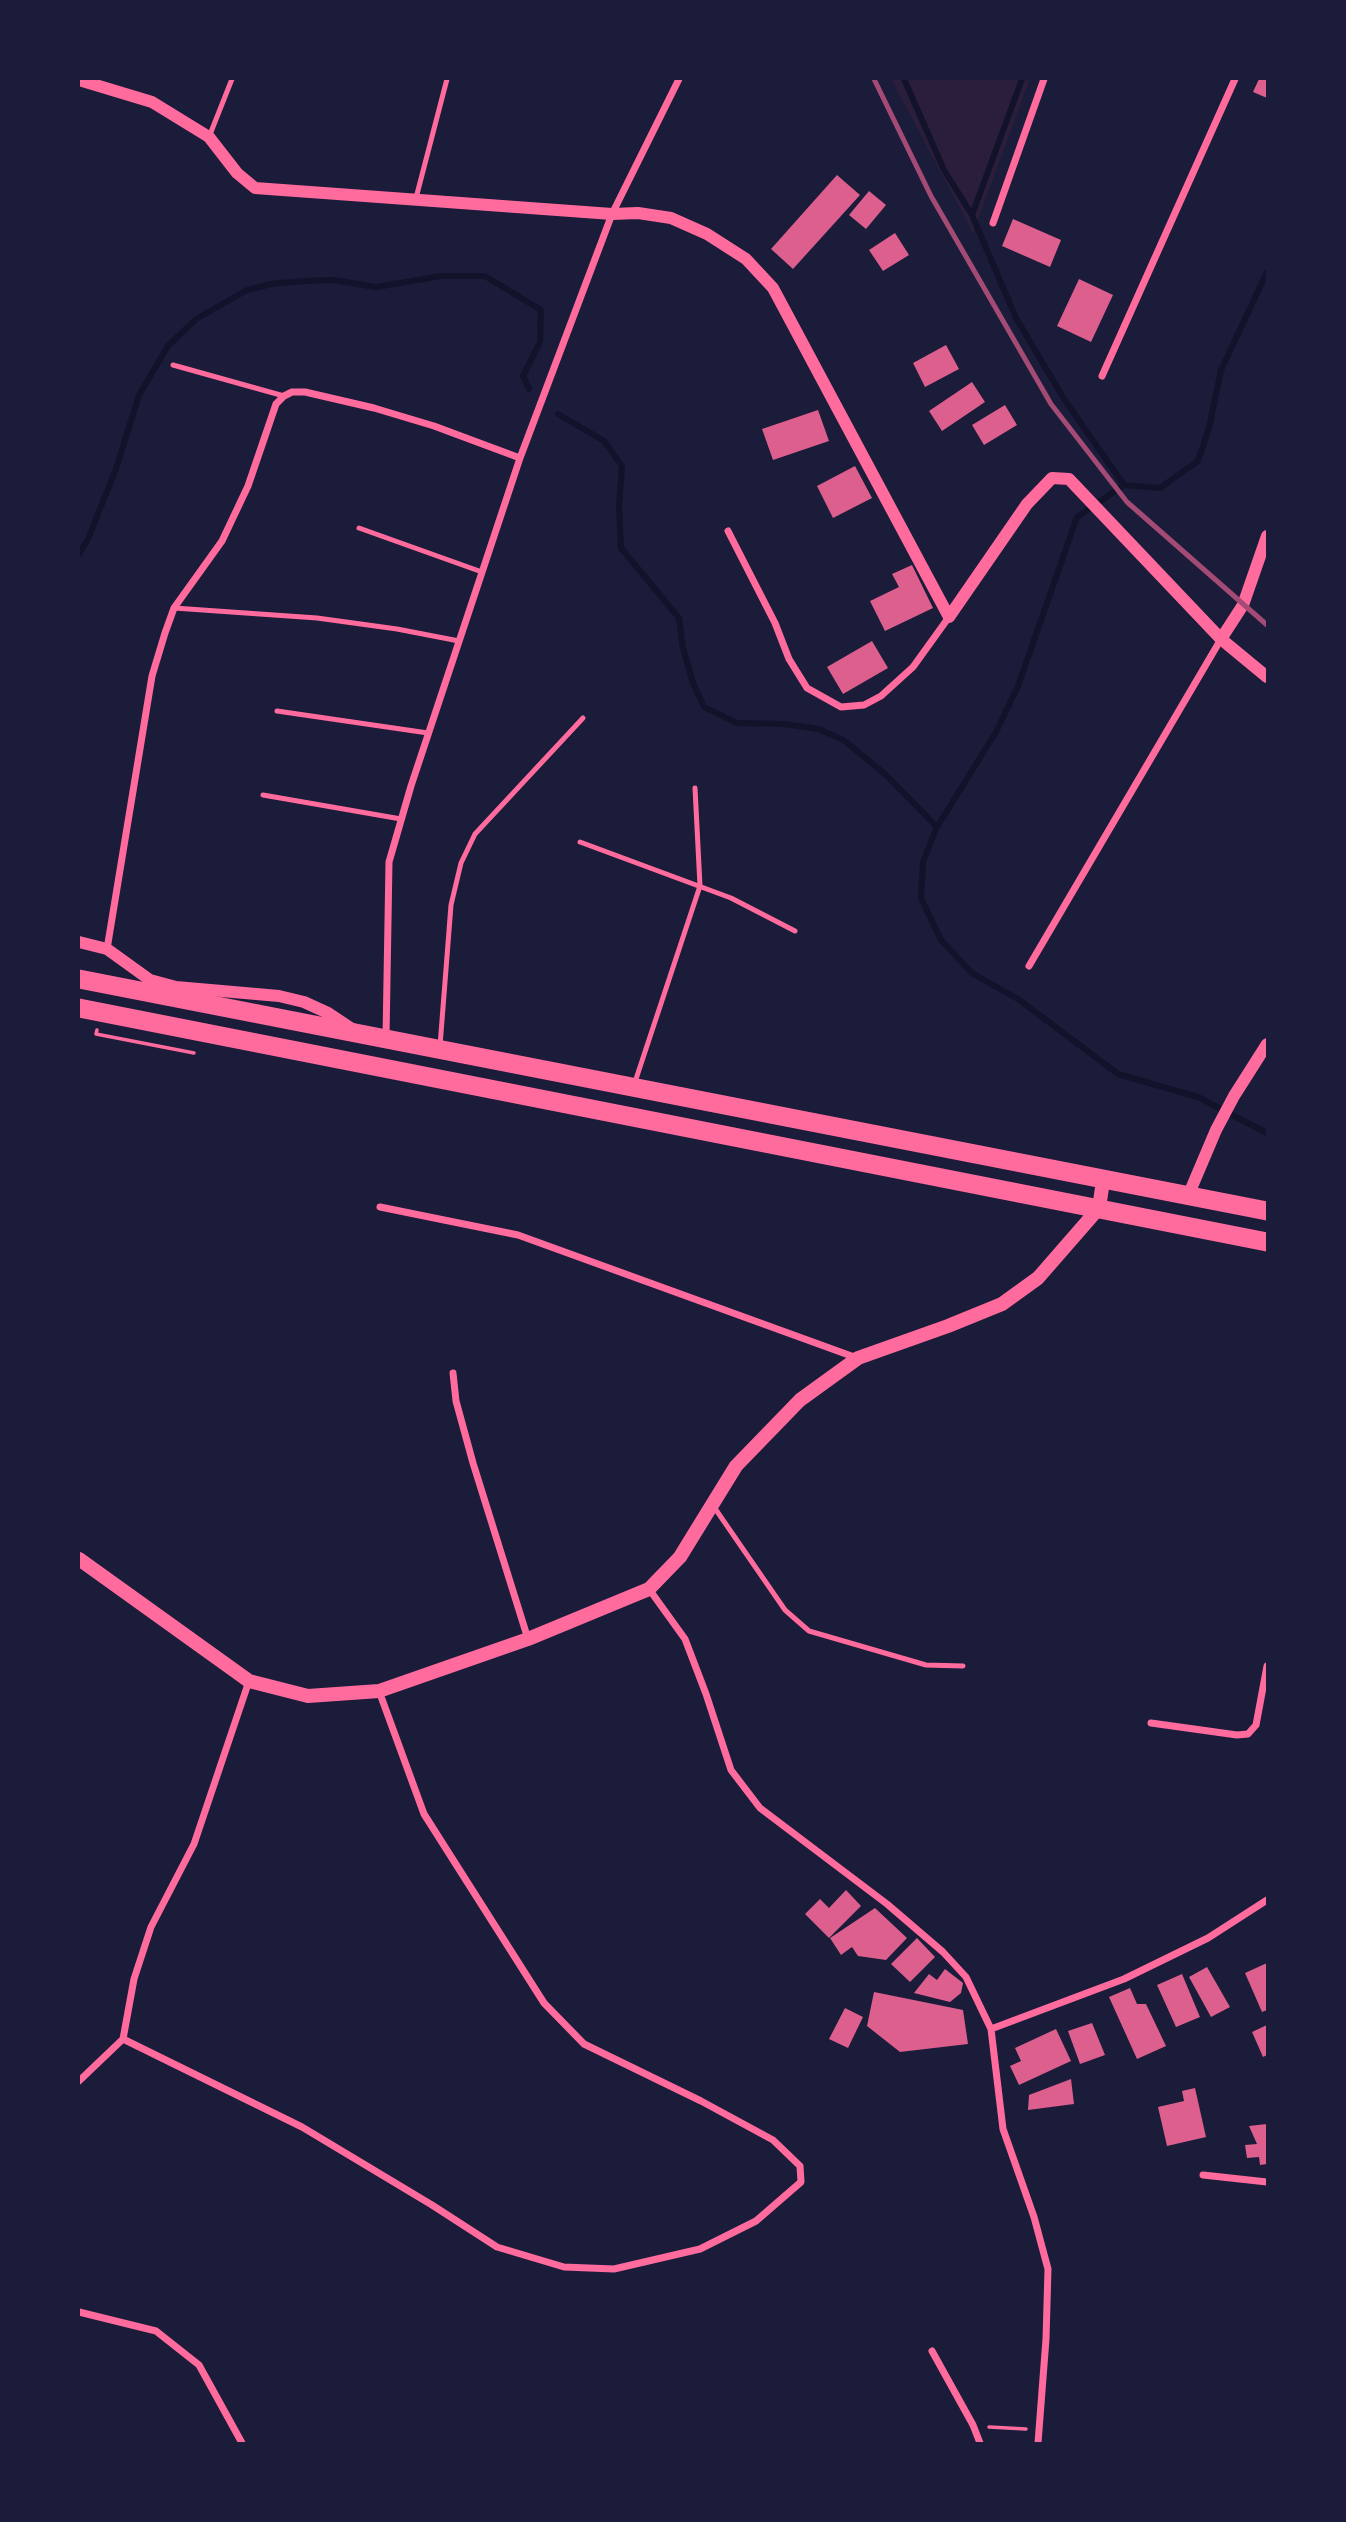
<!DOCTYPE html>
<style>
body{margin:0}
#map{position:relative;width:1346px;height:2522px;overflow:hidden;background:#1b1b3a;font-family:"Nunito Sans",sans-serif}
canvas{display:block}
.frame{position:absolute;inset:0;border:80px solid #1b1b3a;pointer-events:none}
</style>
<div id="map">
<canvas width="1346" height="2522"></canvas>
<div class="frame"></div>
</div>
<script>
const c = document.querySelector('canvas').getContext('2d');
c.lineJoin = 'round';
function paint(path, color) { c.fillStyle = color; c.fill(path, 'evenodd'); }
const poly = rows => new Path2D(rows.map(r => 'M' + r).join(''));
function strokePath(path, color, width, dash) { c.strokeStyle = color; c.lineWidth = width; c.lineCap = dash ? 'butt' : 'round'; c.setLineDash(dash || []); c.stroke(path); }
const green = poly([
 [891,79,1030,79,973,233]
]);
const stream = poly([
 [904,79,944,170,972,215,1016,318,1064,399,1124,485],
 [972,215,1022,79],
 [1267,272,1221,370,1209,428,1198,461,1160,488,1124,485,1077,517,1018,686,996,732,937,827,923,862,921,898,941,940,972,973,1018,999,1118,1074,1198,1097,1267,1133],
 [558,414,604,441,622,466,619,507,621,548,679,618,683,648,693,683,704,707,737,723,784,724,819,729,845,741,887,776,937,827],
 [79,554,88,539,116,469,139,395,168,346,196,319,247,290,271,284,304,281,333,280,376,287,441,276,485,276,541,310,540,342,523,376,529,389]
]);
const building = poly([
 [1259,79,1267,79,1267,98,1253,92],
 [837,175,860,195,793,269,771,249],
 [869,191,886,205,866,229,849,215],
 [1013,219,1061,240,1050,267,1002,246],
 [895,233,909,255,883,271,869,250],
 [1079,279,1113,295,1091,342,1057,326],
 [946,345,959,369,925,387,913,363],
 [972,382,985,402,942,431,929,411],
 [1005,405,1017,425,984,445,972,425],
 [818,410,829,441,773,460,762,429],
 [855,466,872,498,833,518,817,486],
 [912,565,933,608,885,631,870,601,899,587,892,574],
 [872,641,888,668,843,694,827,667],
 [846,1890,861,1906,829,1938,805,1914,820,1899,829,1908],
 [875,1908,907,1938,886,1960,858,1956,852,1947,841,1955,830,1938],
 [917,1938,935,1957,910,1982,891,1964],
 [1267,1963,1267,2010,1262,2012,1245,1973],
 [1207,1967,1230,2007,1211,2017,1189,1977],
 [945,1969,963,1983,961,1993,950,2002,914,1993,929,1974,937,1980],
 [1182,1974,1200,2017,1176,2027,1157,1985],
 [1130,1988,1137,2004,1146,2004,1166,2046,1137,2059,1109,1997],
 [874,1992,963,2010,968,2044,900,2052,867,2026],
 [845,2008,863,2017,848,2048,829,2039],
 [1092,2023,1105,2055,1080,2064,1068,2031],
 [1267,2025,1267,2055,1263,2057,1252,2032],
 [1056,2029,1071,2061,1019,2085,1010,2066,1021,2061,1015,2048],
 [1071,2079,1074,2104,1028,2110,1029,2095],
 [1195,2088,1206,2137,1167,2146,1158,2107,1184,2101,1182,2091],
 [1267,2124,1267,2164,1260,2165,1259,2157,1247,2158,1245,2145,1257,2144,1249,2126]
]);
const path = poly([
 [97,1030,96,1034,194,1053],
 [989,2427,1026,2429]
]);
const service = poly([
 [209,137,232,79],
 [416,198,447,79],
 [173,365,284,396],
 [359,528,482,572],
 [174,608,317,618,397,629,459,641],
 [277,711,428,733],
 [263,795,401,819],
 [580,842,731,898,795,931],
 [440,1046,451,905,461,863,475,834,583,718],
 [635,1082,700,886,695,788],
 [714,1507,785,1610,809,1631,926,1665,963,1666]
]);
const minor = poly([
 [993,223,1044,79],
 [1102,376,1235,79],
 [728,531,775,623,789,659,807,688,841,707,864,705,881,696,913,667,949,617],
 [107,949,152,676,165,633,174,608,222,541,248,486,276,404,284,396,292,392,305,392,374,408,434,426,520,458],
 [1029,966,1221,639],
 [386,1038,389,862,411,786,520,458,612,214,679,79],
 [380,1207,518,1235,857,1358],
 [453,1373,456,1401,473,1463,528,1639],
 [649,1589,685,1639,706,1694,731,1770,760,1808,887,1904,943,1952,966,1977,991,2029,1003,2129,1034,2217,1048,2269,1046,2339,1038,2443],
 [1151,1723,1237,1735,1248,1734,1256,1725,1267,1666],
 [991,2029,1124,1979,1208,1938,1267,1900],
 [123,2039,302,2127,432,2205,497,2247,564,2267,614,2269,700,2249,756,2221,801,2182,800,2166,773,2140,701,2101,584,2044,544,2003,424,1814,379,1691],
 [79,2081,123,2039,134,1979,151,1927,194,1844,249,1681],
 [1203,2175,1267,2182],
 [79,2312,156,2331,199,2365,242,2443],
 [932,2351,973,2425,980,2443]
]);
const tertiary = poly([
 [79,80,152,102,209,137,237,173,255,188,612,214,638,213,671,218,707,234,746,259,773,288,949,617,1027,504,1052,478,1069,479,1221,639],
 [1267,536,1243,605,1221,639,1267,677],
 [79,942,107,949,150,980,176,987,279,996,304,1002,328,1013,352,1029],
 [1188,1196,1216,1130,1234,1096,1267,1044]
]);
const secondary = poly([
 [79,1559,249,1681,308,1696,379,1691,528,1639,649,1589,680,1557,736,1466,800,1400,858,1358,948,1326,1002,1304,1038,1278,1099,1208,1103,1181]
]);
const trunk = poly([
 [79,979,1267,1211],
 [79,1008,1267,1242]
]);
const rail = poly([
 [874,79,931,196,1051,404,1127,502,1267,625]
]);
paint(green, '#2a1e3b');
strokePath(stream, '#12122b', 6);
paint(building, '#dd5f8e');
strokePath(path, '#ff6b9d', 3.5);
strokePath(service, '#ff6b9d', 5);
strokePath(minor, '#ff6b9d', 7);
strokePath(tertiary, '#ff6b9d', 12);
strokePath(secondary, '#ff6b9d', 14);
strokePath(trunk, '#ff6b9d', 19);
strokePath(rail, '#a44b75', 5);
</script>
